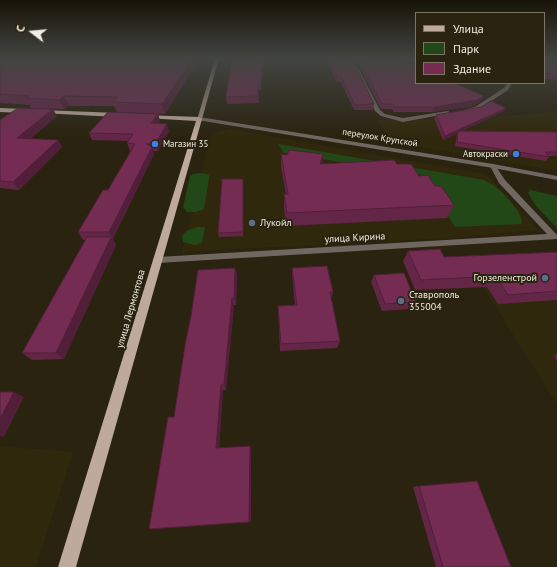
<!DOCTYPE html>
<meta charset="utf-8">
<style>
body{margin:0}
#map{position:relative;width:557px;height:567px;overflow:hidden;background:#29230f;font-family:"PT Sans",sans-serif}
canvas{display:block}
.legend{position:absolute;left:415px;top:12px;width:130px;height:72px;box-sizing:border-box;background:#29230f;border:1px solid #797463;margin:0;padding:5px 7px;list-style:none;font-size:12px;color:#f1ede1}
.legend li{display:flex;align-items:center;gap:8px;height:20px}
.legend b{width:20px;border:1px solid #797463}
.north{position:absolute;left:12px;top:12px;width:40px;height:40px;-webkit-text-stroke:3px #29230f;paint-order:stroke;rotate:286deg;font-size:11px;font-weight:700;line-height:16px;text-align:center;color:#f1ede1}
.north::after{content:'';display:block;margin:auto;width:14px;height:18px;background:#f1ede1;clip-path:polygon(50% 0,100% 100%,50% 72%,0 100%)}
</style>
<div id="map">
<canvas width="557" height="567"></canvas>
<ul class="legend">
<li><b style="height:5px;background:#bdaa9d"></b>Улица</li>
<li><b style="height:11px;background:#234817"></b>Парк</li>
<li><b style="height:11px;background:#742c53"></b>Здание</li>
</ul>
<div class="north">С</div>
</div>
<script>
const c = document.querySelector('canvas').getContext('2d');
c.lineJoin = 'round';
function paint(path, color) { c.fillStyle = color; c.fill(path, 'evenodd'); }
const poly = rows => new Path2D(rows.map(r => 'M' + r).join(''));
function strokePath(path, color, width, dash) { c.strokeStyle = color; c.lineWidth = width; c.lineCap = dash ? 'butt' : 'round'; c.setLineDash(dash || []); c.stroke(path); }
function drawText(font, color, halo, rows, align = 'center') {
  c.font = font + ' "PT Sans",sans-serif'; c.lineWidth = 4; c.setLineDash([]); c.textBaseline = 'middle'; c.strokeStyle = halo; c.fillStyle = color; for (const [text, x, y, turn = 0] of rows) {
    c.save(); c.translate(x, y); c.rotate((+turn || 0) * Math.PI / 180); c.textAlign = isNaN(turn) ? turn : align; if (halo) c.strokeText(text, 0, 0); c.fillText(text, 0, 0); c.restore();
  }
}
const built = poly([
 [557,112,557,171,391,142,377,120,462,119],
 [230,129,486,174,539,230,447,238,182,252,210,137,217,132],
 [557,255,557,405,465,258],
 [0,446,73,452,36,567,0,567]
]);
const green = poly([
 [278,144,484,180,493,185,505,195,517,210,521,218,522,224,455,227,422,175,284,153],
 [201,173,209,175,209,179,204,209,196,212,187,212,183,207,190,176,193,174],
 [530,190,557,196,557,228,536,206,528,193],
 [198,227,205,227,202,243,194,245,183,242,182,236,186,231]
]);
const minor = poly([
 [349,58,353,58,380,110,385,114,403,118,448,111,451,113,403,122,381,116,375,111,349,58],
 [508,83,512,83,508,90,479,109,466,112,463,110,475,107,504,88,508,83],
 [493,164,495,165,505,180,557,235,557,239,158,263,153,260,158,257,547,234,499,183,490,166,493,164]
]);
const tertiary = poly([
 [199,117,493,164,557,176,557,180,493,168,197,120,196,119,199,117]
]);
const secondary = poly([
 [215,58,219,58,202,119,197,120,215,58]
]);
const primary = poly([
 [0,108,26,109,29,111,26,113,0,112,0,108],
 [42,110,118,113,121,115,118,117,40,113,39,112,42,110],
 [144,115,199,117,202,119,76,567,58,567,196,121,146,118,143,116,144,115]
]);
const wall = poly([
 [0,58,200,58,165,114,117,112,114,106,69,106,64,109,31,108,30,105,0,103],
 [232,58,263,58,261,90,258,90,259,103,227,104,226,97],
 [329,58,352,58,374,104,373,110,354,110,341,82,336,82,328,61],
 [355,58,416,58,416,83,481,101,474,106,432,112,394,112,392,109,381,109],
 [544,58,557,58,557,80,544,79],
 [506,108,504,111,462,131,557,132,557,156,548,156,549,157,546,161,455,146,457,134,443,140,434,118,436,115],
 [158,114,160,121,158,123,169,131,158,151,153,151,154,154,113,239,116,245,64,359,32,360,22,353,86,240,83,240,78,232,108,190,131,151,130,151,127,143,128,141,92,140,89,133],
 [57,116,30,139,58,140,62,147,19,190,0,188,0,120],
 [281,154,287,155,323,154,322,164,397,164,419,176,435,186,454,205,447,218,286,226,284,207,284,194,286,194,281,167],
 [243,179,243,236,219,237,218,233],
 [408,251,444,257,557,252,557,300,498,304,487,287,415,290,403,261],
 [235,268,237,276,236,305,234,305,226,390,223,390,219,448,251,449,251,522,149,529,174,417,191,316],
 [292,268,333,292,331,299,340,341,337,348,280,351,278,306,295,305,292,275],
 [374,275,416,302,412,309,382,311,371,282],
 [557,354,557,361,554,356],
 [419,486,511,567,436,567,413,487]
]);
const shadedWall = poly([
 [193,58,200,58,165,114,162,104],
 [64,96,69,106,64,109,59,100],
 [484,96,481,101,474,106,432,112,434,107],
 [506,108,504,111,458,133,458,131,457,134,443,140,445,136],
 [53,109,57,116,22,145,17,138],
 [158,114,160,121,153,131,151,123],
 [167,124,169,131,158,151,155,144],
 [58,140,62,147,19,190,13,182],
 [152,147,154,154,113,239,109,232],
 [323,154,322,167,320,164],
 [111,237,116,245,64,359,56,353],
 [235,268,237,276,236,305,234,298],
 [232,298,234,305,226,390,224,385],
 [221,385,223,390,219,451,216,448],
 [14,392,24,397,4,437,0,436,0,419],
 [250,446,251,449,251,522,249,522]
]);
const building = poly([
 [0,58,193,58,162,104,113,102,118,97,64,96,59,100,26,98,29,96,0,94,0,58],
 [232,58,263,58,261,84,258,84,258,96,226,97,232,58],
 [330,58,352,58,374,104,355,105,341,77,337,77,330,58],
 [358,58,416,58,416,62,402,61,416,67,416,83,454,83,484,96,477,100,434,107,395,107,393,104,382,104,358,58],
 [544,58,557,58,557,75,544,73,544,58],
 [491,101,506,108,445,136,436,115,481,107,491,101],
 [18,108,53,109,17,138,58,140,13,182,0,181,0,120,18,108],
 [108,112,158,114,151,123,167,124,155,144,146,144,152,147,109,232,78,232,103,190,108,190,135,144,127,143,133,134,89,133,108,112],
 [458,131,557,132,557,152,545,152,549,157,457,142,458,131],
 [289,150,323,154,320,164,394,160,397,164,411,164,419,176,428,175,435,186,441,186,454,205,287,213,284,194,288,194,281,154,287,155,289,150],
 [222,179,243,179,243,232,218,233,222,179],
 [87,237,111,237,56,353,22,353,87,237],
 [440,249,444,257,557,252,557,291,508,295,496,276,421,280,408,251,440,249],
 [327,266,333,292,330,292,340,341,281,344,278,306,297,305,292,268,327,266],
 [235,268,234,298,232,298,224,385,221,385,216,448,250,446,249,522,149,529,168,417,174,417,185,345,191,316,198,270,235,268],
 [404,273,416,302,385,304,374,275,404,273],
 [0,392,14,392,0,419,0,392],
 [477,481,511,567,443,567,419,486,477,481]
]);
const markers = [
 [155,144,4,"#3f7fe0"],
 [516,154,4,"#3f7fe0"],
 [252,223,4,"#5c6f8a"],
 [545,278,4,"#5c6f8a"],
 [401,301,4,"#5c6f8a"]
];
const farStreetnames = [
 ["переулок Крупской",380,138,9]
];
const farPoinames = [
 ["Магазин 35",163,144],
 ["Автокраски",508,154,"right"]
];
const poiNames = [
 ["Лукойл",260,223],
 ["Горзеленстрой",537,278,"right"],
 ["Ставрополь",409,295],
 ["355004",409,307]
];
const streetNames = [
 ["улица Кирина",355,238,-3],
 ["улица Лермонтова",131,309,-74]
];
paint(built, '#30280c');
paint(green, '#234817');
paint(minor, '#706760');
paint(tertiary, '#706760');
paint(secondary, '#9b8d82');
paint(primary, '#bdaa9d');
paint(wall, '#642647');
paint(shadedWall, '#511f3a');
paint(building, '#742c53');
strokePath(building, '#511f3a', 1);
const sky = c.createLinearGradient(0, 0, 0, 138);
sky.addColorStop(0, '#171308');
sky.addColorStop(0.42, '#434542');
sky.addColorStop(1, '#43454200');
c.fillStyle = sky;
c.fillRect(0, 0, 557, 138);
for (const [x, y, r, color] of markers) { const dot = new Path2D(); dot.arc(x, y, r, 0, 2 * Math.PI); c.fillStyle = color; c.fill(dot); strokePath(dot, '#29230f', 1.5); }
drawText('9px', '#f1ede1', '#29230f', farStreetnames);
drawText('9px', '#f1ede1', '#29230f', farPoinames, 'left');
drawText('10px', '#f1ede1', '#29230f', poiNames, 'left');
drawText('10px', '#f1ede1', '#29230f', streetNames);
</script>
